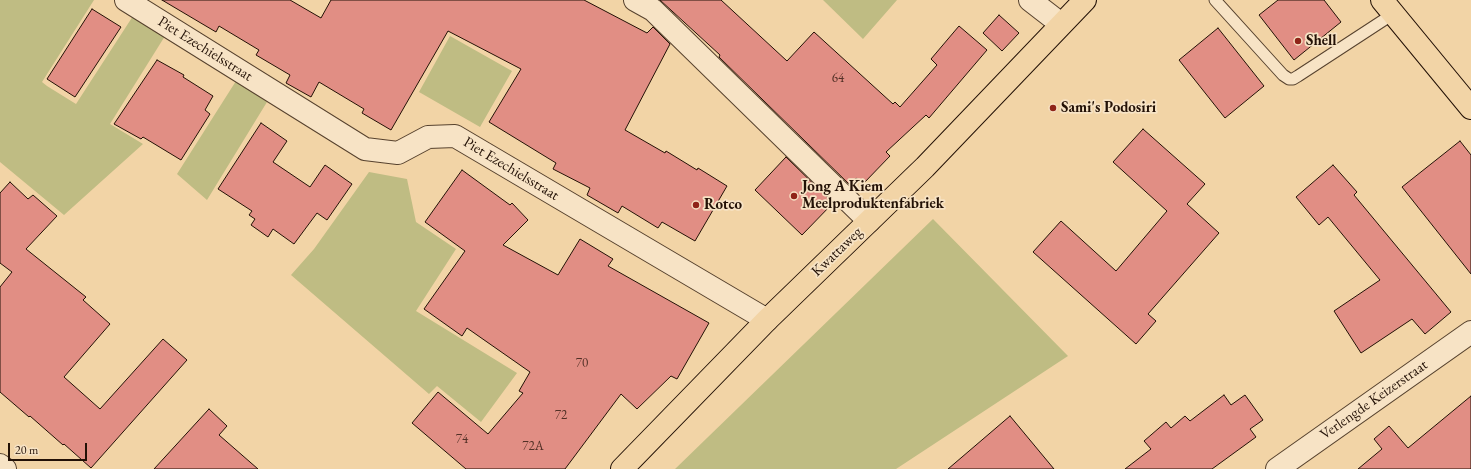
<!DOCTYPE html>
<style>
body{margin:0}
#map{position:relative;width:1471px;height:469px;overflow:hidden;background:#f2d4a6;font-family:"EB Garamond",serif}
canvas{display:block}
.scale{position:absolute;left:8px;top:443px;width:79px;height:18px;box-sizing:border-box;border:2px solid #231106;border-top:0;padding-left:5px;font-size:12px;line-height:14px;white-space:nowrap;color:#231106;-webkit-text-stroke:3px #f7e3c5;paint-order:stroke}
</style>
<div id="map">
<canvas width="1471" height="469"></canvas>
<div class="scale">20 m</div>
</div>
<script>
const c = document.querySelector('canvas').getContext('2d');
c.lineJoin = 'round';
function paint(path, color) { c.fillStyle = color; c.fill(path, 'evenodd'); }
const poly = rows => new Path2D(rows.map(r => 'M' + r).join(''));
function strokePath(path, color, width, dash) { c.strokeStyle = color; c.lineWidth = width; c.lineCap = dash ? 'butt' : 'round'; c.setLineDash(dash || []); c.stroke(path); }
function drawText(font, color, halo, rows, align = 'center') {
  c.font = font + ' "EB Garamond",serif'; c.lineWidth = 3.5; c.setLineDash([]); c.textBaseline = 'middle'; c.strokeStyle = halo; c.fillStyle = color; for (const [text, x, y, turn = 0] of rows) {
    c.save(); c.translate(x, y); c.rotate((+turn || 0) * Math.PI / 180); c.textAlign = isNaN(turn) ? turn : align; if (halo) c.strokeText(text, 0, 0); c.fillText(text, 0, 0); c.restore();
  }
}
const green = poly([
 [0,0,94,0,42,82,47,86,76,104,133,16,165,36,110,124,143,144,64,215,0,162],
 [823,0,897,0,863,39],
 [450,36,512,71,480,127,419,92],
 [236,81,267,102,207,200,177,174],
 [369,172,407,179,416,222,456,249,416,311,517,373,481,422,437,386,429,394,291,275,314,249],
 [933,219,1068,356,896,469,675,469]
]);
const building = poly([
 [162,0,290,0,321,18,331,0,584,0,647,33,653,27,670,44,625,130,665,153,666,151,697,170,698,168,727,186,695,241,662,222,658,228,622,206,618,213,587,195,590,188,553,169,556,163,489,122,521,69,448,31,391,130,362,113,364,109,319,82,311,97,286,83,290,75,256,55,259,50,219,26,216,32,162,0],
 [660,0,721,0,787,61,814,32,893,104,895,102,900,107,937,65,931,59,959,26,987,50,929,118,926,115,886,152,890,156,863,184,856,178,850,185,719,57,720,55,660,0],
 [1278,0,1324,0,1341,22,1294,60,1259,15,1278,0],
 [92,9,121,27,75,97,47,79,92,9],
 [999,15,1019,33,1002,51,983,33,999,15],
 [1218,28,1264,86,1225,118,1179,60,1218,28],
 [157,60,184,75,183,77,213,96,205,110,210,114,181,160,143,137,141,139,114,124,157,60],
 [261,123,287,141,273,162,310,187,325,165,352,184,327,220,317,213,294,244,273,229,268,237,251,225,255,219,249,215,252,211,218,189,261,123],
 [1143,129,1205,184,1187,204,1219,233,1148,314,1156,321,1136,344,1033,252,1061,221,1116,271,1167,211,1113,162,1143,129],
 [1460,141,1471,155,1471,274,1402,187,1460,141],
 [786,157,833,203,802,235,755,190,786,157],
 [1333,165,1357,192,1354,195,1451,312,1425,334,1412,319,1361,353,1334,311,1380,280,1328,217,1319,225,1296,197,1333,165],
 [462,170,510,205,512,203,528,220,503,245,558,275,580,239,613,259,608,266,709,323,677,379,671,376,637,409,621,394,565,469,466,469,412,423,438,392,488,434,523,393,519,391,530,372,467,328,462,336,424,309,465,251,425,222,462,170],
 [10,182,28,199,33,195,57,216,26,249,86,297,83,300,110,324,64,377,100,409,163,339,187,360,91,468,64,444,63,445,30,416,29,417,0,392,0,287,12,272,0,263,0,193,10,182],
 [1224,395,1231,405,1245,395,1263,420,1250,429,1256,437,1212,469,1125,469,1151,449,1144,441,1166,422,1171,428,1185,416,1190,421,1224,395],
 [1471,396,1471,469,1358,469,1382,449,1374,439,1389,426,1408,448,1471,396],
 [209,409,227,426,219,435,258,469,154,469,209,409],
 [1010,416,1054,469,948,469,1010,416]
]);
const service = poly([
 [1215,0,1283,75,1289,79,1293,79,1298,76,1393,14]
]);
const minor = poly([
 [126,0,365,149,398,153,428,137,455,136,767,320],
 [635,0,653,10,869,221],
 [1030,0,1061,24],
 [0,465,5,469],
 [1277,469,1471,332]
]);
const primary = poly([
 [1382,0,1471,108],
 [622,469,767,320,925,167,1085,0]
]);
const markers = [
 [1298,41,4,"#8f2418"],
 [1053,108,4,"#8f2418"],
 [794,196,4,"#8f2418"],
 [696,205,4,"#8f2418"]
];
const numberNames = [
 ["64",838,78],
 ["70",582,363],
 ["72",561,415],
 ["74",462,439],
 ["72A",533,446]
];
const poiNames = [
 ["Shell",1306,41],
 ["Sami's Podosiri",1061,108],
 ["Jong A Kiem",802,187],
 ["Meelproduktenfabriek",802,204],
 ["Rotco",704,205]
];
const streetNames = [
 ["Piet Ezechielsstraat",205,49,32],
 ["Piet Ezechielsstraat",511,169,31],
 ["Kwattaweg",837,252,-44],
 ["Verlengde Keizerstraat",1374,400,-35]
];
paint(green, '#bfbc83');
paint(building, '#e18e84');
strokePath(building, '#231106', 1);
strokePath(service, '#57422e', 13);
strokePath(minor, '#57422e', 24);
strokePath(primary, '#231106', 24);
strokePath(service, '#f7e3c5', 11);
strokePath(minor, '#f7e3c5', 22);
strokePath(primary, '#f2d4a6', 22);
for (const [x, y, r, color] of markers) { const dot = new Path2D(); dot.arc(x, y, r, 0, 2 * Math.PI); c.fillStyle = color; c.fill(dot); strokePath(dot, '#f7e3c5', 1.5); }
drawText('13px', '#523026', null, numberNames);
drawText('bold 15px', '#231106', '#f7e3c5', poiNames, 'left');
drawText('15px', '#231106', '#f7e3c5', streetNames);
</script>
